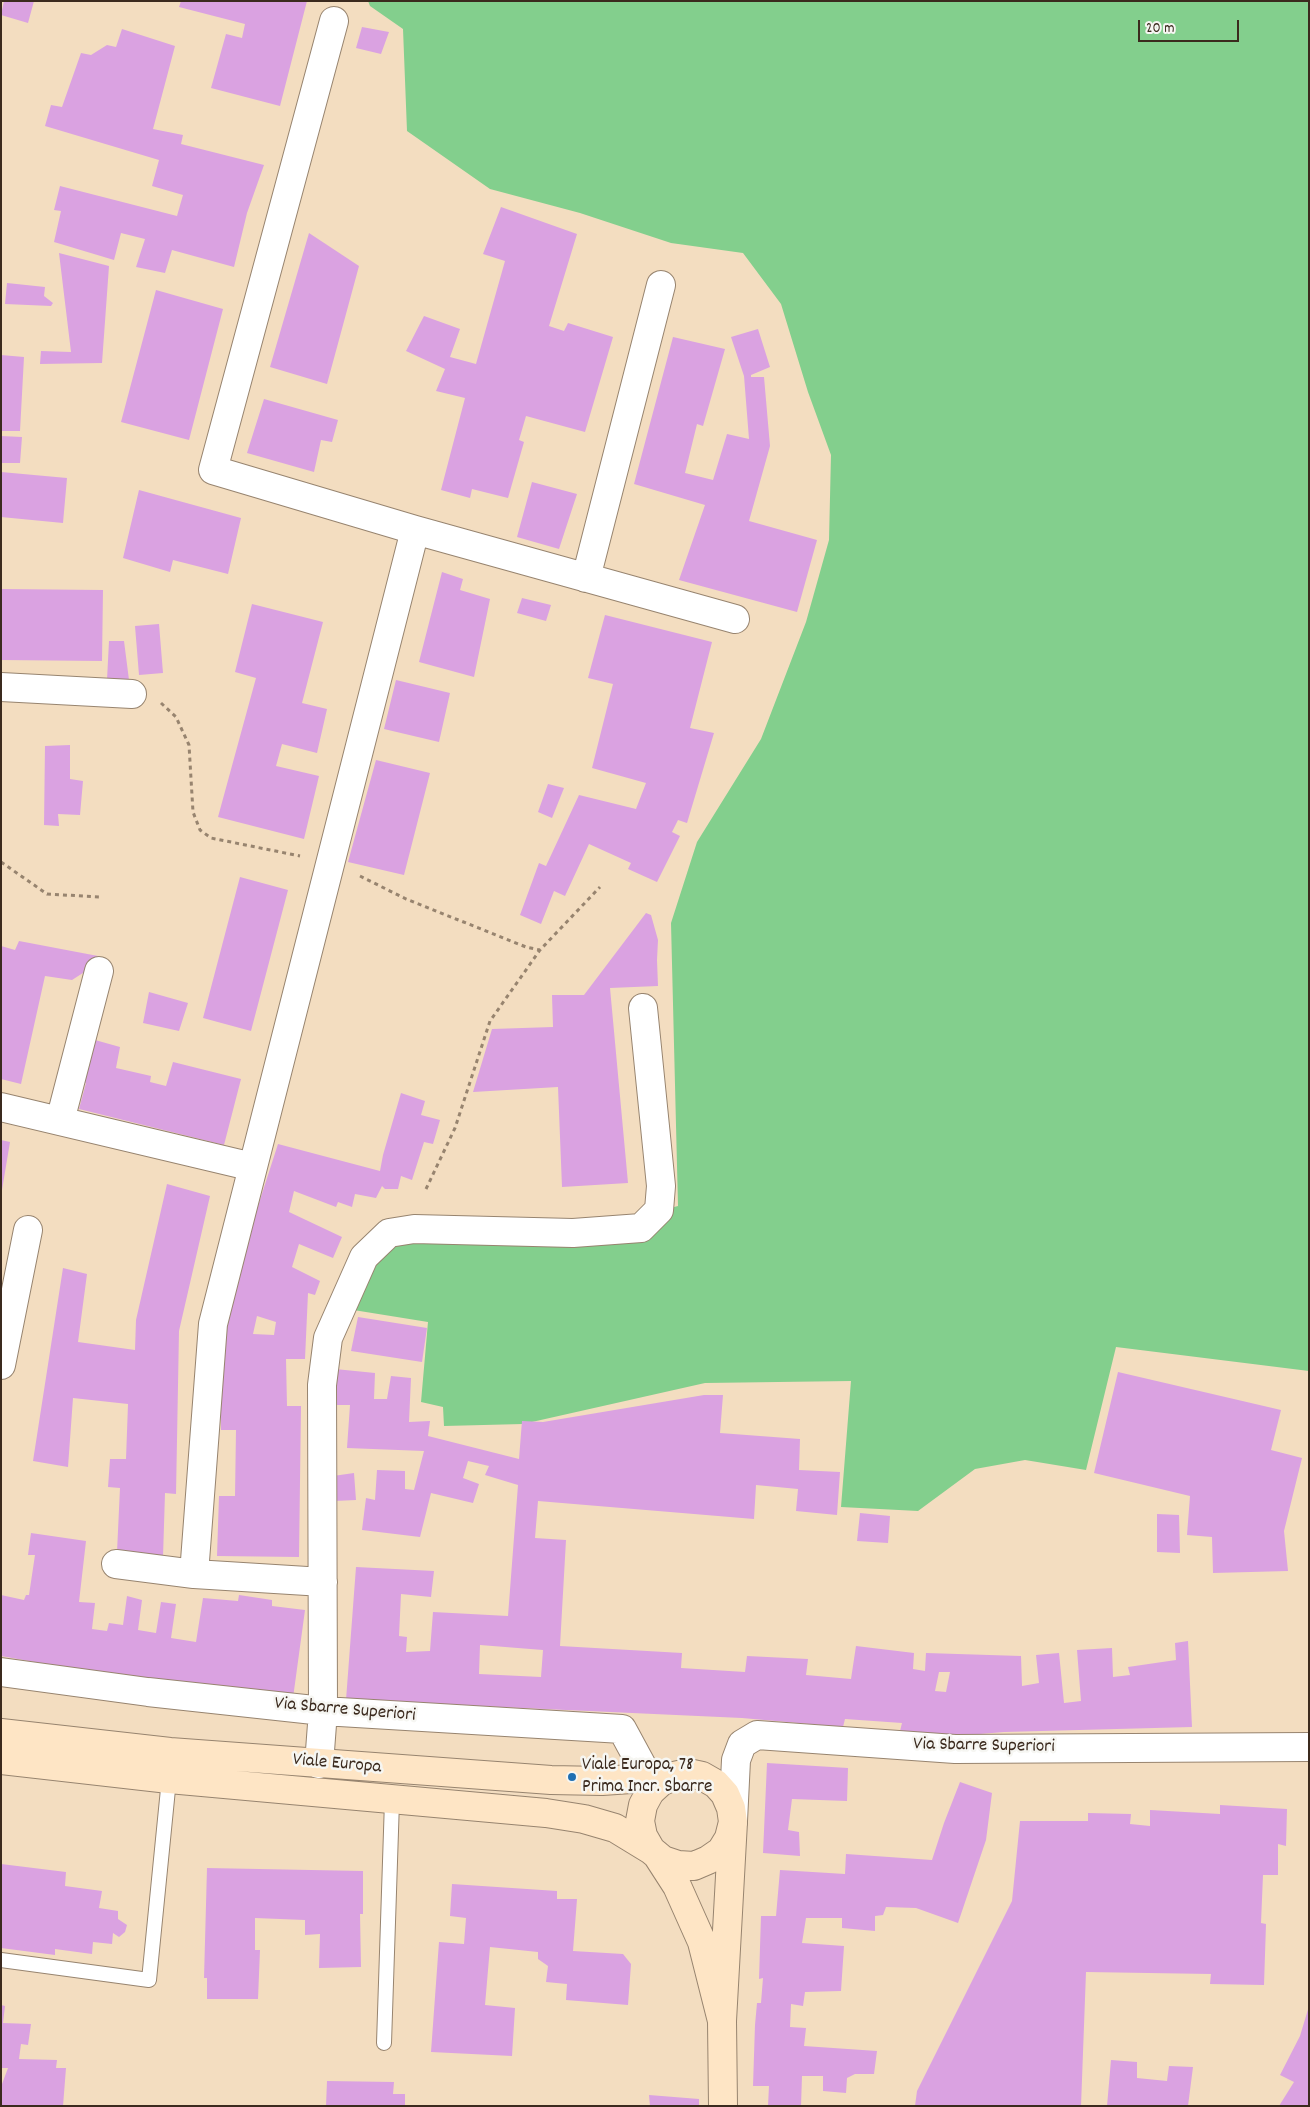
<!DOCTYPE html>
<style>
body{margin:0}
#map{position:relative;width:1310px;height:2107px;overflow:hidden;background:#f3ddc0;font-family:Dekko,sans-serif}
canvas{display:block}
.frame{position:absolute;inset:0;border:2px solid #3b2a1e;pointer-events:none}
.scale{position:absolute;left:1138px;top:20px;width:101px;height:22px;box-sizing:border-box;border:2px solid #3b2a1e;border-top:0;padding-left:6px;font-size:15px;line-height:18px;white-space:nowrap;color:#3b2a1e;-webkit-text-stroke:4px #f6f6f2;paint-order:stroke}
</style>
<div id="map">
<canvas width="1310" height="2107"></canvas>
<div class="frame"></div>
<div class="scale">20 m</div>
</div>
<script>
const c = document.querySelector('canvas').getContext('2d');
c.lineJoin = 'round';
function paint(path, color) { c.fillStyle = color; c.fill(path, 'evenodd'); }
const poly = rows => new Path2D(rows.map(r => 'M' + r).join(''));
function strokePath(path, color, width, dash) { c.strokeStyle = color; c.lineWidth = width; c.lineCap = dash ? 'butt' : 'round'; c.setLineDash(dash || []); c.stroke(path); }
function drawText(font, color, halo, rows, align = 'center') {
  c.font = font + ' Dekko,sans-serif'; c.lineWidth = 5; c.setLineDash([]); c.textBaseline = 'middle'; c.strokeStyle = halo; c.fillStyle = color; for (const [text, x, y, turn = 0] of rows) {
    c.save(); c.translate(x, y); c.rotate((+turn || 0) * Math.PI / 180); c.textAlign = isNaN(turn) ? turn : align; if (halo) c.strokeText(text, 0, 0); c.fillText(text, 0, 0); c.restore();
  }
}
const green = poly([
 [368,1,1309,1,1309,1371,1116,1347,1086,1470,1025,1460,975,1469,918,1511,841,1507,851,1381,705,1383,523,1424,444,1426,443,1407,421,1402,428,1322,341,1308,389,1233,573,1233,678,1206,671,923,697,842,761,739,806,622,829,540,831,455,808,392,781,304,743,253,671,243,580,213,490,189,407,131,403,29,370,6]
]);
const building = poly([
 [4,1,34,1,28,23,1,15],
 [181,1,307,1,280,106,211,88,226,34,242,38,245,24,179,7],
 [362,27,389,32,381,54,356,48],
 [122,29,175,46,153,129,183,135,181,144,264,165,247,213,234,267,172,250,165,273,136,267,145,239,121,233,114,260,54,242,61,211,54,210,60,186,177,216,183,195,152,186,159,160,45,126,51,105,62,107,81,53,91,55,107,45,116,47],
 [501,207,577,234,549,326,564,331,568,323,613,337,585,432,526,416,519,440,524,442,508,498,472,489,470,498,441,490,465,398,436,391,445,369,406,351,424,316,460,329,450,357,476,364,505,261,483,254],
 [309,233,359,266,327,384,270,367],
 [59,253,109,266,102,363,40,364,41,351,71,352],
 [7,283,45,287,44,296,53,303,51,306,5,304],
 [156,290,223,309,189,440,121,422],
 [758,329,770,367,751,375,751,377,764,377,770,446,749,521,817,540,797,612,679,580,705,505,634,484,673,337,725,349,703,426,697,424,685,473,713,480,727,434,749,439,744,376,731,337],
 [1,355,24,357,20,431,1,431],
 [264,399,338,420,332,442,321,440,314,472,247,453],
 [1,436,22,437,20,463,1,463],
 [1,472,67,478,63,523,1,517],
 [532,482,577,494,559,549,517,537],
 [139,490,241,518,228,574,173,560,170,572,123,558],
 [442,572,463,579,460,590,490,599,474,677,419,662],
 [1,589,103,590,102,661,1,660],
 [522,598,551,605,546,621,517,613],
 [252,604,323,622,302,703,327,709,317,753,282,744,276,766,319,776,304,839,218,817,256,678,235,672],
 [605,615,712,642,690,728,714,733,687,823,678,820,672,832,680,836,657,882,628,869,631,863,589,844,565,896,554,891,541,924,520,915,539,863,546,866,579,795,636,809,646,783,592,768,613,684,588,678],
 [159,624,163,673,139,675,135,626],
 [109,641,124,641,129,680,107,680],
 [396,680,450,693,439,742,384,729],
 [70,745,70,779,83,781,80,815,58,814,59,826,44,825,45,746],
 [376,760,430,773,404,875,348,862],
 [548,784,564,788,552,818,538,812],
 [240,877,288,890,251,1031,203,1018],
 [646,913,651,915,658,940,657,960,658,986,610,988,628,1183,562,1187,558,1087,473,1092,492,1029,553,1027,552,995,584,995],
 [19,941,98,956,96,961,86,971,72,980,45,976,21,1084,1,1079,1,946,15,950],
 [149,992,188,1003,179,1031,143,1023],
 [95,1040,120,1047,116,1068,151,1076,150,1082,166,1086,173,1062,241,1079,224,1145,79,1109,86,1083,81,1082],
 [401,1093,425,1101,421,1115,440,1120,433,1144,424,1142,412,1180,401,1176,398,1189,385,1189,382,1186,376,1198,355,1194,352,1207,338,1202,336,1207,294,1191,289,1212,342,1237,333,1258,299,1244,292,1267,320,1281,315,1295,308,1293,305,1359,286,1359,287,1406,301,1406,299,1557,217,1556,219,1496,235,1496,236,1430,221,1430,221,1333,240,1262,278,1144,380,1171,383,1155],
 [257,1316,276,1322,274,1335,253,1334],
 [1,1140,10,1142,2,1190,1,1190],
 [167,1184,210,1196,179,1331,176,1494,165,1493,163,1557,117,1552,120,1488,108,1487,110,1459,126,1459,128,1404,73,1398,68,1467,33,1461,63,1268,87,1274,78,1342,135,1350,136,1320],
 [358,1317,427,1328,422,1362,351,1351],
 [335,1369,375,1373,374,1399,387,1399,391,1376,411,1378,409,1422,430,1421,428,1436,519,1459,522,1421,543,1422,704,1395,723,1395,720,1433,800,1439,799,1470,840,1472,837,1515,796,1511,798,1489,756,1485,754,1519,538,1501,535,1538,566,1540,560,1646,682,1653,681,1668,745,1672,747,1656,808,1659,806,1675,851,1679,856,1646,914,1653,913,1669,925,1671,926,1653,1021,1656,1022,1686,1039,1683,1036,1655,1059,1653,1064,1703,1081,1701,1077,1650,1112,1648,1113,1677,1130,1675,1128,1667,1176,1660,1175,1643,1188,1641,1192,1727,1004,1732,944,1737,900,1731,902,1723,845,1719,843,1727,742,1718,346,1700,356,1567,434,1571,431,1597,401,1594,399,1636,407,1637,406,1652,430,1651,433,1612,508,1616,518,1485,485,1475,489,1466,468,1461,463,1478,479,1484,473,1503,431,1493,420,1537,362,1530,366,1498,375,1500,377,1470,405,1471,405,1489,414,1490,424,1451,347,1448,350,1405,332,1405],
 [480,1645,543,1650,541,1677,479,1674],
 [939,1672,950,1672,946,1692,935,1691],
 [1118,1372,1281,1410,1271,1450,1302,1458,1284,1531,1288,1571,1213,1573,1212,1537,1187,1535,1190,1496,1094,1473],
 [354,1473,356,1500,334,1501,333,1476],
 [860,1513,890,1516,888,1543,857,1541],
 [1157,1514,1179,1515,1180,1553,1157,1552],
 [31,1533,86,1541,79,1602,95,1603,92,1629,107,1631,109,1623,123,1625,127,1596,142,1600,138,1630,156,1633,161,1602,176,1604,171,1638,196,1642,203,1598,238,1601,239,1595,272,1600,272,1606,305,1610,293,1698,68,1668,1,1656,1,1595,24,1600,26,1595,29,1595,35,1555,28,1555],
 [767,1763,848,1768,847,1801,792,1799,788,1830,799,1832,800,1856,763,1853],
 [960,1782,992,1793,986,1840,958,1923,916,1908,886,1907,883,1915,875,1916,875,1931,842,1928,842,1918,806,1918,802,1943,844,1946,841,1991,805,1992,803,2006,791,2004,790,2027,806,2028,804,2046,877,2051,874,2074,855,2074,847,2078,846,2093,823,2091,823,2076,802,2076,801,2106,768,2106,769,2086,753,2086,755,2025,757,2003,761,2003,763,1978,759,1979,761,1916,776,1916,780,1870,845,1874,846,1854,932,1860,944,1823],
 [1220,1805,1287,1809,1286,1846,1278,1844,1278,1875,1263,1875,1261,1923,1266,1924,1264,1985,1210,1984,1211,1974,1086,1972,1081,2106,915,2106,917,2091,1012,1901,1020,1821,1088,1821,1088,1813,1131,1814,1130,1824,1150,1826,1150,1810,1220,1814],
 [1,1864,66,1872,65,1886,102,1891,99,1908,118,1911,118,1919,127,1925,125,1932,119,1937,113,1933,112,1944,93,1942,92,1954,55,1949,55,1955,1,1948],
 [207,1868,363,1871,363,1914,360,1914,361,1967,319,1968,320,1934,305,1935,305,1920,255,1918,255,1950,260,1950,258,1999,207,1999,207,1978,204,1978],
 [452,1884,557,1891,557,1899,577,1899,573,1951,623,1954,631,1964,628,2005,566,2000,567,1984,546,1982,548,1966,538,1959,538,1952,490,1947,485,2005,515,2008,512,2056,431,2052,439,1942,464,1944,466,1918,450,1916],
 [1,2005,5,2006,3,2023,31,2024,28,2045,21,2044,19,2059,57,2060,56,2068,66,2068,63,2106,1,2106,2,2084,8,2068,1,2068],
 [1309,2006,1309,2106,1279,2106,1294,2082,1280,2075,1300,2036],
 [1111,2060,1137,2062,1137,2078,1167,2081,1169,2066,1193,2067,1188,2106,1107,2106],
 [327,2081,394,2082,393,2094,405,2094,405,2106,326,2106],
 [649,2095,699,2099,699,2106,650,2106]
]);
const path = poly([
 [161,703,176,717,189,745,193,812,200,830,211,838,300,856],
 [1,862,47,894,100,897],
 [360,876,406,899,526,947,540,950,600,887],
 [426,1189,455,1128,490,1021,540,950]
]);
const service = poly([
 [1,1960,149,1980,169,1779],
 [384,2043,392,1801]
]);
const minor = poly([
 [334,21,213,470,415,530,735,619],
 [586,578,661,285],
 [1,687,132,694],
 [1,1107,253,1167],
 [60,1121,99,971],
 [1,1365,28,1230],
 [116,1564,194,1574,323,1582],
 [194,1574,213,1324,415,530],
 [1,1672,148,1692,323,1711,622,1729,648,1777,650,1792],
 [319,1764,323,1711,322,1385,328,1338,364,1257,389,1233,414,1229,573,1233,641,1228,659,1210,661,1186,643,1008]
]);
const tertiary = poly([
 [733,1821,736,1760,742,1744,757,1735,955,1749,1309,1747]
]);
const secondary = poly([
 [1,1733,170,1752,551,1780,602,1781,674,1776],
 [1,1760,169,1779,546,1813,584,1819,615,1828,651,1850],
 [657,1855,677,1886,702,1942,722,2021,733,1822,731,1808,725,1794,716,1784,702,1776,688,1773,674,1776,661,1782,650,1792,643,1805,640,1821,643,1836,651,1850,663,1860,678,1865,694,1866,708,1860,721,1851,729,1838,733,1822],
 [722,2021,723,2106]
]);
const markers = [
 [572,1777,5,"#1f6fb2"]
];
const streetNames = [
 ["Via Sbarre Superiori",345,1711,5],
 ["Via Sbarre Superiori",984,1747,1],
 ["Viale Europa",337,1765,5]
];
const poiNames = [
 ["Viale Europa, 78",582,1766],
 ["Prima Incr. Sbarre",582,1788]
];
paint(green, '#83cf8d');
paint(building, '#daa2e1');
strokePath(service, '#97846f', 16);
strokePath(minor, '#97846f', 30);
strokePath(tertiary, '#97846f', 30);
strokePath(secondary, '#97846f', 30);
strokePath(path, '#97846f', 3, [4, 4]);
strokePath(service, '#fff', 14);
strokePath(minor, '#fff', 28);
strokePath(tertiary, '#fff', 28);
strokePath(secondary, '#fee5c5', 28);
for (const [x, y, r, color] of markers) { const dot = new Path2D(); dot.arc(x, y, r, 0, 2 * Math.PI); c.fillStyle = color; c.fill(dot); strokePath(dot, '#f6f6f2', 2); }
drawText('19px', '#3b2a1e', '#f6f6f2', streetNames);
drawText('19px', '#3b2a1e', '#f6f6f2', poiNames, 'left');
</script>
